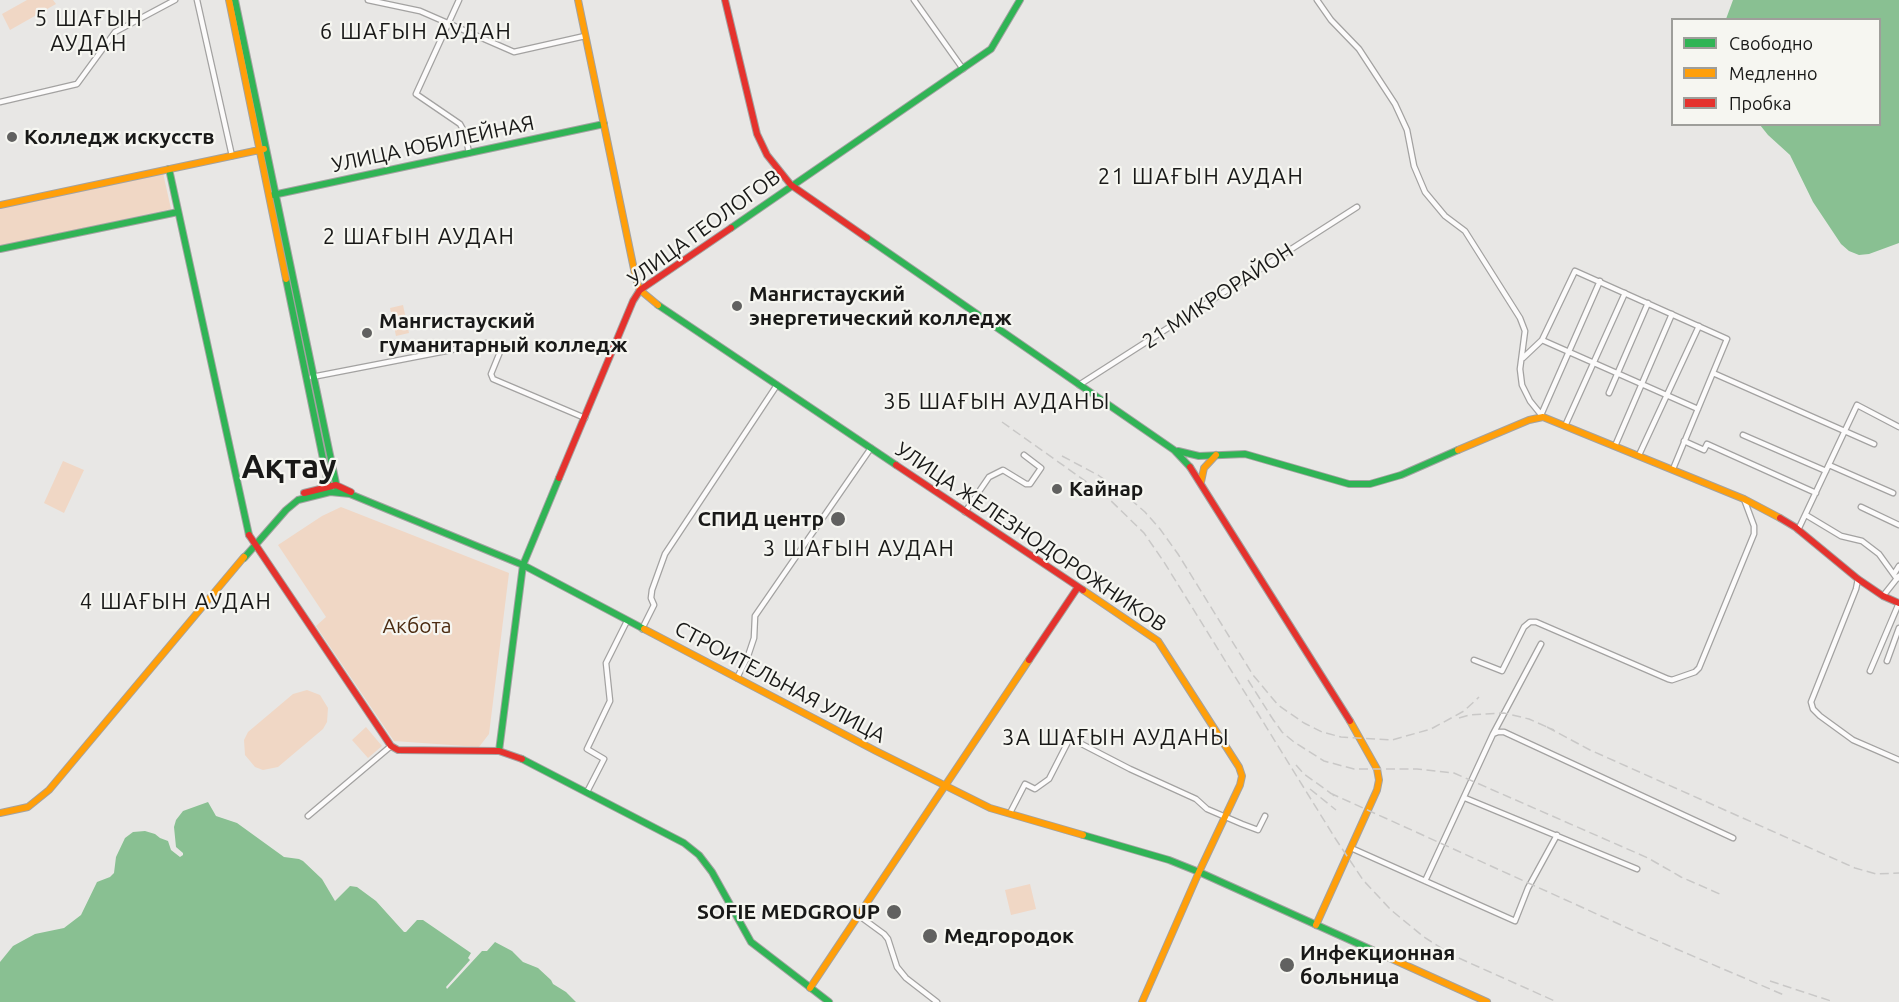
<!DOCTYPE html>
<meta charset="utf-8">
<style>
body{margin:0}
#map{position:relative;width:1899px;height:1002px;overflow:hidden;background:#e8e7e5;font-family:Ubuntu,sans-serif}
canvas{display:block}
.legend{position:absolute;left:1671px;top:18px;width:210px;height:108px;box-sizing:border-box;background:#f6f6f1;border:2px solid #9e9e9a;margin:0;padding:8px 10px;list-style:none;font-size:18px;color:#191918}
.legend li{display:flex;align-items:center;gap:12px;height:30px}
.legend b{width:30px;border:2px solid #9e9e9a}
</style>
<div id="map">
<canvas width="1899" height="1002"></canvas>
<ul class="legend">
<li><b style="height:8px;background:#30b455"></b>Свободно</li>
<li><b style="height:8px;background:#ff9f0a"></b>Медленно</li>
<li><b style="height:8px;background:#e5322d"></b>Пробка</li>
</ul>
</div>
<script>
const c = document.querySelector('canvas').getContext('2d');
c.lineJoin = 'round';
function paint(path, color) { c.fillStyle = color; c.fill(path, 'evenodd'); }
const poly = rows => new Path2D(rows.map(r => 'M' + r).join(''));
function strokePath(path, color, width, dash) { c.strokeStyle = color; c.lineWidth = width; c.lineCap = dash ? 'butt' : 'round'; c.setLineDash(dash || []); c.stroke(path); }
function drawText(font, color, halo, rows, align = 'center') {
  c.font = font + ' Ubuntu,sans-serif'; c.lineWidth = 4.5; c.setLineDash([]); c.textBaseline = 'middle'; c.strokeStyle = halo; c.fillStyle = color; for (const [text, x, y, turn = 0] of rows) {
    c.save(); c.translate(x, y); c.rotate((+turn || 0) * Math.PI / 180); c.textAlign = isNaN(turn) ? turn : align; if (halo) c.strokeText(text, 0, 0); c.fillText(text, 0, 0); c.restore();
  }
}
const green = poly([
 [27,0,53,0,56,4,10,30,2,14],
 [163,173,171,209,0,246,0,207],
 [403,305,409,333,396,336,390,308],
 [63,461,84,470,64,513,44,503],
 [341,507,509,573,489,734,479,747,394,741,316,626,326,617,278,545,322,516],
 [307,690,320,695,328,708,327,722,323,729,278,767,263,770,255,767,245,755,244,740,248,732,293,694],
 [366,727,382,746,368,758,352,740],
 [1030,884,1036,909,1011,915,1005,890]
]);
const water = poly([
 [1733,0,1899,0,1899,243,1869,254,1859,255,1849,251,1841,244,1813,202,1790,155,1768,135,1760,125,1880,124,1880,20,1726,19],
 [208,802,216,816,237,823,284,857,299,859,303,861,322,879,335,901,350,886,357,887,376,901,404,932,406,932,417,920,423,920,471,953,468,958,470,960,446,987,447,989,482,951,487,951,495,942,512,951,523,962,538,968,551,980,553,984,566,992,576,1002,0,1002,0,962,13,946,35,934,64,928,81,915,97,882,110,877,114,873,116,857,125,838,133,832,145,831,155,834,160,838,168,841,171,850,180,857,183,855,183,853,176,847,174,827,176,820,183,811]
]);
const street = poly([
 [197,0,232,156],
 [368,0,420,11,514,52,585,36],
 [459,0,416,94,460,124,465,133,469,153],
 [914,0,963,69],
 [1317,0,1331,20,1359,49,1395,104,1407,130,1414,166,1425,192,1445,216,1465,231,1520,318,1525,331,1520,369,1522,385,1530,401,1543,417],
 [0,102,77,84,115,32,175,0],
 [1542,340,1698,409],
 [1523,358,1542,340,1575,271,1727,339,1673,469],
 [1713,373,1874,444],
 [312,377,487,343,497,347,500,352,491,374,493,379,585,418],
 [1079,385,1357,207],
 [1609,393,1648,303],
 [1541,415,1600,281],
 [1565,426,1625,293],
 [1743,435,1826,471],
 [1684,441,1704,450,1707,444,1816,493],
 [1615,446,1672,314],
 [1639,455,1699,326],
 [1829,465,1893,493],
 [1861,507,1899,525],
 [965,512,989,477,1003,470,1026,484,1030,484,1041,468,1024,455],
 [1806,515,1841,536,1862,541,1879,554,1897,579],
 [1798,530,1857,405,1899,427],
 [1894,574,1899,566],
 [1858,579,1856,589,1811,702,1813,709,1820,716,1853,740,1899,760],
 [1883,596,1899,576],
 [642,629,654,605,651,598,652,590,665,554,777,385],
 [1474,660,1502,671,1524,627,1530,622,1536,622,1668,679,1672,680,1695,672,1699,668,1754,534,1754,526,1744,499],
 [1887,661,1899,628],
 [1870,671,1899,603],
 [737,678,748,656,754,638,755,616,871,448],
 [1493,734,1541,644],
 [587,792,604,759,587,749,610,701,606,663,627,621],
 [1465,798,1637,869],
 [1010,813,1025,784,1035,789,1049,779,1070,738,1130,769,1196,799,1207,809,1242,824,1258,830,1265,816],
 [308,816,391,746],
 [1351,848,1515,921,1528,888,1557,835],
 [1425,881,1493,734,1498,732,1504,732,1733,838],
 [858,915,884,934,888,939,897,967,906,978,937,1002]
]);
const fast = poly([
 [235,0,337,488],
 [169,169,249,535],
 [273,195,604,124],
 [731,228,991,49,1020,0],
 [867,238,1174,450,1190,467],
 [0,249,178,212],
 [286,279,329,488],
 [658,305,896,465],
 [1178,451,1199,456,1245,454,1349,484,1370,484,1401,475,1458,450],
 [244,558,286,510,298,500,330,492,350,494,523,565,644,629],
 [499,751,523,565,559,478],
 [522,759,684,843,699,855,712,872,751,942,829,1002],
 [1083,835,1169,860,1199,872,1381,954]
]);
const slow = poly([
 [229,0,286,279],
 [578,0,636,279,640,290,658,305],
 [0,205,264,149],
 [1458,450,1529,420,1543,417,1744,499,1780,518],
 [1201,482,1204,468,1216,455],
 [1083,590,1158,641,1239,767,1242,776,1240,785,1199,872,1142,1002],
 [644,629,876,751,990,808,1083,835],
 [0,813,28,807,49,790,244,557],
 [1316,925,1377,790,1379,780,1377,769,1350,721],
 [1381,954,1487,1002],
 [810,988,1029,660]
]);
const jam = poly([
 [725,0,757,134,767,155,791,185,867,238],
 [896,465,1083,590],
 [1190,467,1350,721],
 [559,478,633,301,640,290,731,228],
 [304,493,336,485,351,492],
 [1780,518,1795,527,1858,579,1883,596,1899,603],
 [249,535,391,746,398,750,499,751,522,759],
 [1029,660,1078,587]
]);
const rail = poly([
 [1002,422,1105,495,1144,533,1164,562,1335,838,1363,880,1391,910,1424,937,1452,955,1557,1002],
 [1062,456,1098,475,1122,492,1145,512,1160,529,1178,554,1253,675,1278,705,1304,723,1322,732,1341,737,1392,740,1431,729,1464,711,1479,697],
 [1248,680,1274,721],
 [1270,715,1282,732,1294,742,1324,761,1354,769,1417,769,1454,773,1648,858,1681,877,1722,895],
 [1459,718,1469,715,1504,713,1529,719,1554,730],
 [1547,727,1590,750,1855,868,1876,874,1899,873],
 [1296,765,1304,774,1336,797],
 [1310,789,1336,810],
 [1330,793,1632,930,1784,995],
 [1770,981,1834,1002]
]);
const markers = [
 [12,137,6,"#616160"],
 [737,306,6,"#616160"],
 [367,333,6,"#616160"],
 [1057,489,6,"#616160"],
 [838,519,8,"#616160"],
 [894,912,8,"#616160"],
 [930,936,8,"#616160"],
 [1287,965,8,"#616160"]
];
const poiNames = [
 ["Колледж искусств",24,137],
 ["Мангистауский",749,294],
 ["энергетический колледж",749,318],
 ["Мангистауский",379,321],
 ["гуманитарный колледж",379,345],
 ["Кайнар",1069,489],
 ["СПИД центр",824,519,"right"],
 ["SOFIE MEDGROUP",880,912,"right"],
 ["Медгородок",944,936],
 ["Инфекционная",1300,953],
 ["больница",1300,977]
];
const streetNames = [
 ["УЛИЦА ЮБИЛЕЙНАЯ",433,144,-12],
 ["УЛИЦА ГЕОЛОГОВ",704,228,-36],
 ["21 МИКРОРАЙОН",1218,296,-33],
 ["УЛИЦА ЖЕЛЕЗНОДОРОЖНИКОВ",1031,537,34],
 ["СТРОИТЕЛЬНАЯ УЛИЦА",780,682,28]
];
const parkNames = [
 ["Акбота",417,626]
];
const neighbourhoodNames = [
 ["5 ШАҒЫН",89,19],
 ["АУДАН",89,44],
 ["6 ШАҒЫН АУДАН",416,32],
 ["21 ШАҒЫН АУДАН",1201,177],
 ["2 ШАҒЫН АУДАН",419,237],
 ["3Б ШАҒЫН АУДАНЫ",997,402],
 ["3 ШАҒЫН АУДАН",859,549],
 ["4 ШАҒЫН АУДАН",176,602],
 ["3А ШАҒЫН АУДАНЫ",1116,738]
];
const townNames = [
 ["Ақтау",289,467]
];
paint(green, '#f0d7c5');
paint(water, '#89c092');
strokePath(street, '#a3a2a1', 7);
strokePath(fast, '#a3a2a1', 8);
strokePath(slow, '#a3a2a1', 8);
strokePath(jam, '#a3a2a1', 8);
strokePath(street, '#fcfbfb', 4.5);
strokePath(fast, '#30b455', 6);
strokePath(slow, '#ff9f0a', 6);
strokePath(jam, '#e5322d', 6);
strokePath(rail, '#c9c8c7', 1.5, [9, 4.5]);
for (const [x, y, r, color] of markers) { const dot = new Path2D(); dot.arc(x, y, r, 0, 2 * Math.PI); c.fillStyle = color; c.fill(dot); strokePath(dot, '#f6f6f1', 2); }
drawText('bold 21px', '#191918', '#f6f6f1', poiNames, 'left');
drawText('21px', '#191918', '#f6f6f1', streetNames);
drawText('21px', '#4c2b11', '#f6f6f1', parkNames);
c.letterSpacing = '1.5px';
drawText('22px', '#191918', '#f6f6f1', neighbourhoodNames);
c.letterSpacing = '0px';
drawText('bold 33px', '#191918', '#f6f6f1', townNames);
</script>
